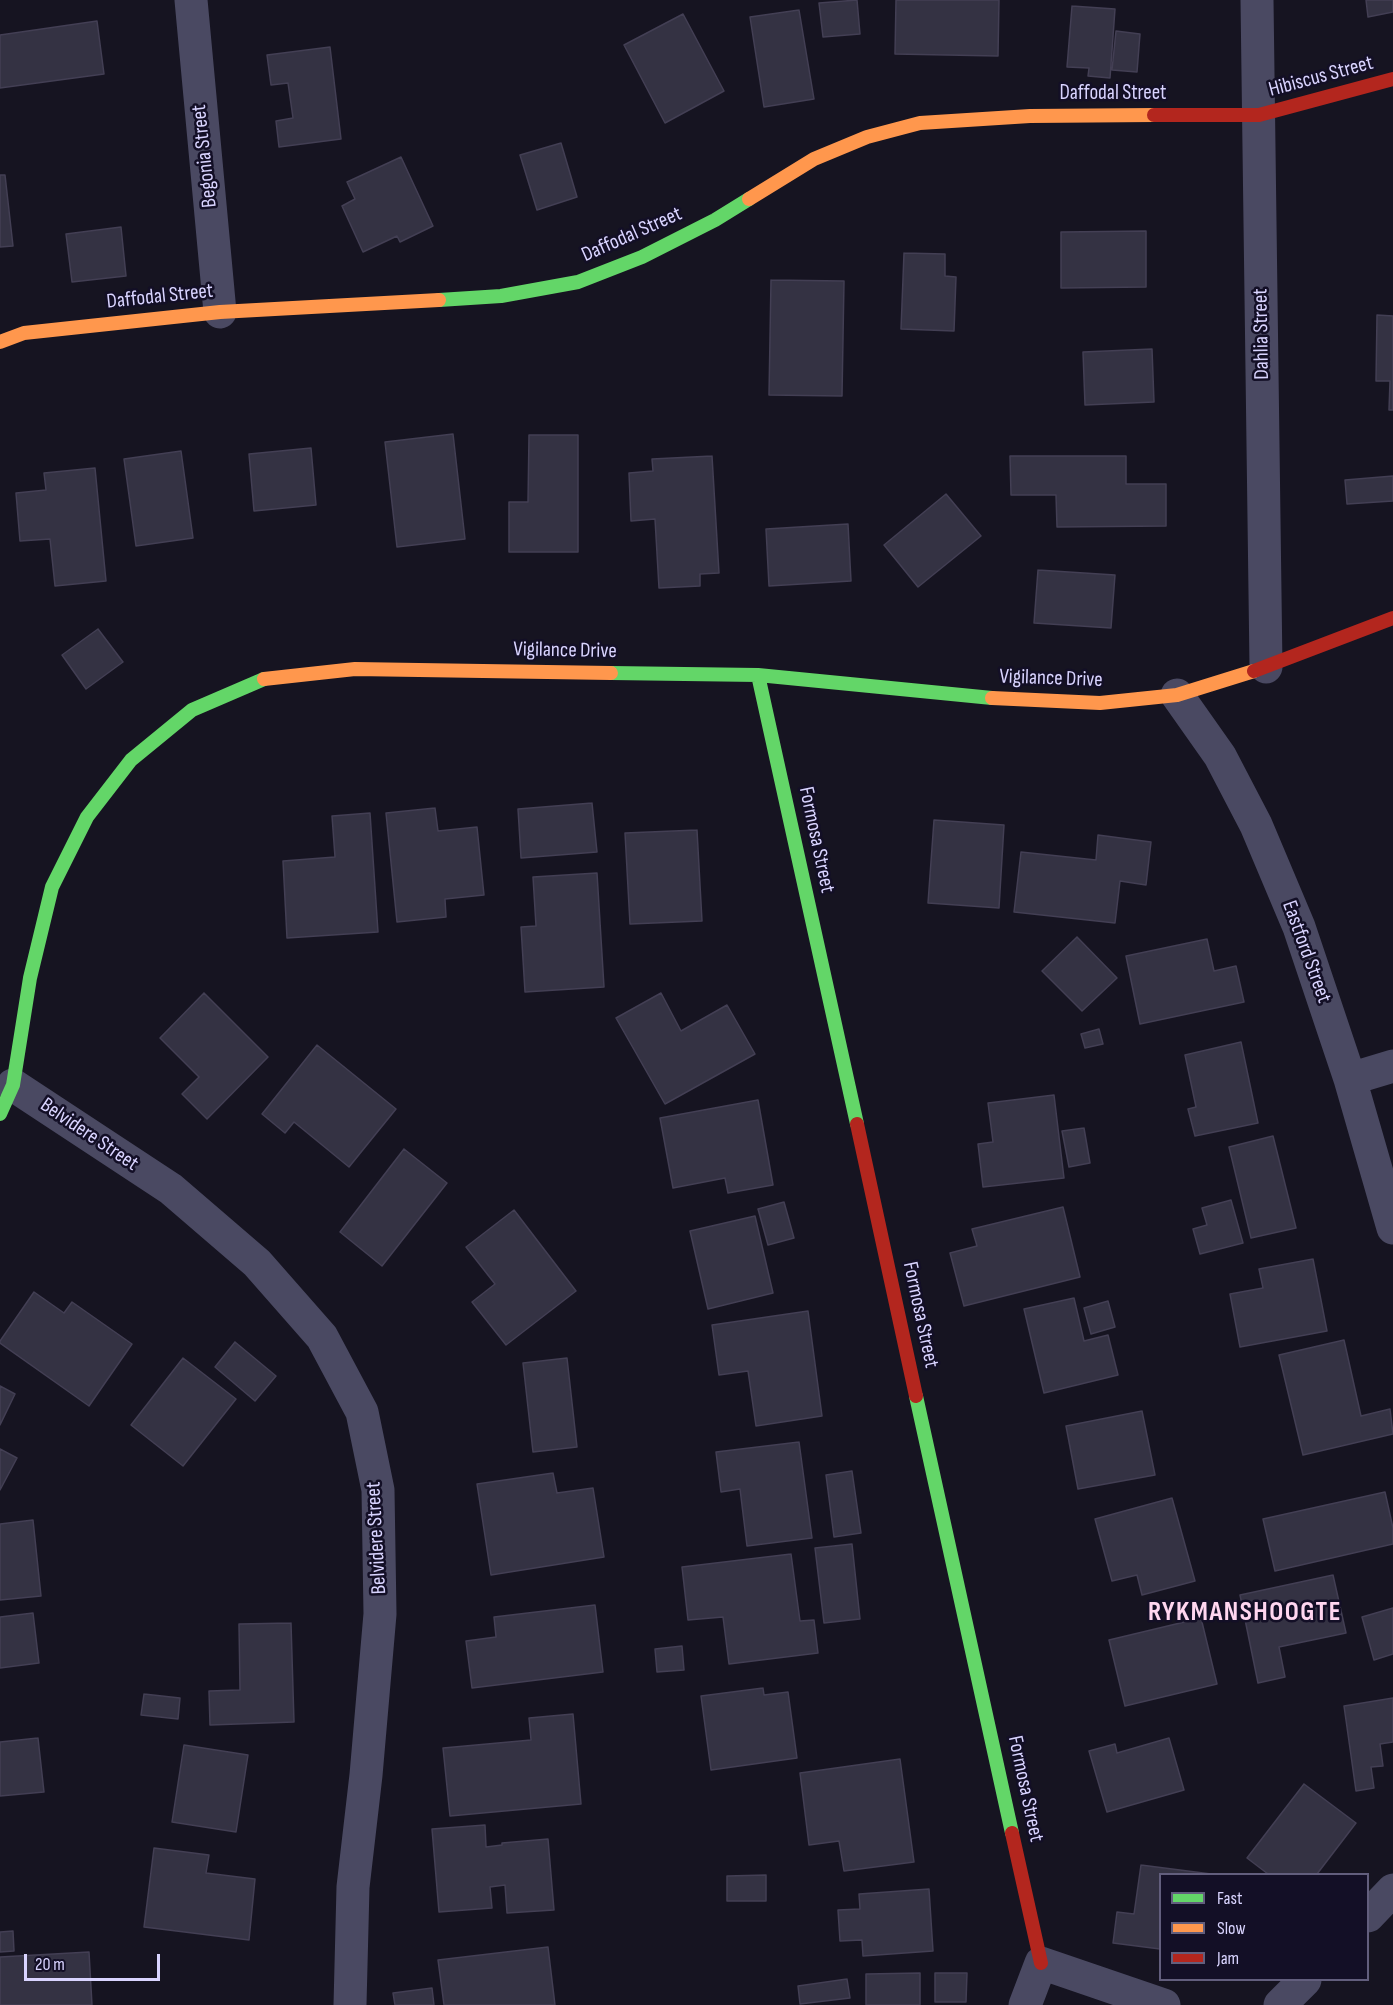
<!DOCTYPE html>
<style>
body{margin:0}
#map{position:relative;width:1393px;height:2005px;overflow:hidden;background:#161421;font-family:"Sofia Sans Condensed",sans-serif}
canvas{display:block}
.legend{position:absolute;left:1159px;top:1873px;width:210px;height:108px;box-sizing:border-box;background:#130f26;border:2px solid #625e7d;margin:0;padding:8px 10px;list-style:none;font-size:18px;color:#d9d4ff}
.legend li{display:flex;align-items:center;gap:12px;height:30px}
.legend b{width:30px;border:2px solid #625e7d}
.scale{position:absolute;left:24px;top:1954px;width:136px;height:27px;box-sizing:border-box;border:3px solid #d9d4ff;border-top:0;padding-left:8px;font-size:18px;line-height:21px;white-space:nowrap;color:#d9d4ff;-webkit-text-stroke:4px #130f26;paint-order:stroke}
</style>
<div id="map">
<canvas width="1393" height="2005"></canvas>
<ul class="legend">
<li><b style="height:8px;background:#63d668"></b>Fast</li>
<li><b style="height:8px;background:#ff974d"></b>Slow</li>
<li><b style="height:8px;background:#b3261e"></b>Jam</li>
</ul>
<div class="scale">20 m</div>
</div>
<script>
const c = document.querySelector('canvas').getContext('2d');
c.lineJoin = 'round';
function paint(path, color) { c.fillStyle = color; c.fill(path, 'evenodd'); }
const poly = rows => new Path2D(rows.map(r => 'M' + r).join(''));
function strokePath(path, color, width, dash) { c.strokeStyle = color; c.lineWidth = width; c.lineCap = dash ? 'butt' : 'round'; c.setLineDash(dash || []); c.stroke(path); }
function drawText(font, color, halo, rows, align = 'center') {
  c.font = font + ' "Sofia Sans Condensed",sans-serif'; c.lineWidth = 5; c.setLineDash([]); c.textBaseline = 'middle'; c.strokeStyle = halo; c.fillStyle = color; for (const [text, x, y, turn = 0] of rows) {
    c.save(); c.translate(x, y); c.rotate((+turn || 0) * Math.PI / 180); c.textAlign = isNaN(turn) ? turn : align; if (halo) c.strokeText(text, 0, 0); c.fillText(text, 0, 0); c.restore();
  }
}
const building = poly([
 [857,0,860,34,823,37,819,3,857,0],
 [896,0,999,0,998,56,895,54,896,0],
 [1366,0,1393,0,1393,12,1368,17,1366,0],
 [1072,6,1115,9,1110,78,1088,76,1089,68,1067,67,1072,6],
 [799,10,814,99,764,107,750,17,799,10],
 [683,14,724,91,665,123,624,45,683,14],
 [97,21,104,74,0,88,0,35,97,21],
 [1116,31,1140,34,1137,72,1112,70,1116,31],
 [330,47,341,139,279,147,276,121,293,118,288,83,271,85,267,55,330,47],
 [561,143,577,197,537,210,520,155,561,143],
 [401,157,433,226,400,242,397,236,363,252,342,206,355,199,347,182,401,157],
 [0,175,5,175,13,246,0,247,0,175],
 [121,227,126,276,72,282,66,234,121,227],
 [1146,231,1146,287,1061,288,1061,232,1146,231],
 [904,253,945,254,945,276,956,277,954,331,901,329,904,253],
 [771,280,844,281,842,396,769,395,771,280],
 [1377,315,1393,316,1393,410,1389,410,1390,381,1376,381,1377,315],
 [1152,349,1154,402,1085,405,1083,352,1152,349],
 [453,434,465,539,397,547,385,442,453,434],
 [529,435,578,435,578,552,509,552,509,502,528,502,529,435],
 [311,448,316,505,254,511,249,454,311,448],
 [181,451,193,538,136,546,124,459,181,451],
 [712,456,719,573,700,574,700,586,659,588,655,519,631,521,629,473,653,471,652,459,712,456],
 [1010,456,1126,456,1126,484,1166,484,1166,526,1057,527,1056,495,1011,495,1010,456],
 [95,468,106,581,55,586,50,539,20,541,16,493,46,490,44,473,95,468],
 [1393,476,1393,501,1347,504,1345,480,1393,476],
 [946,494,981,536,918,587,884,545,946,494],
 [848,524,851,581,769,586,766,529,848,524],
 [1038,570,1115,575,1111,628,1034,623,1038,570],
 [98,629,123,662,86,689,62,655,98,629],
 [592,803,597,852,521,858,518,809,592,803],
 [435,808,438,831,477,827,484,895,445,899,446,917,397,922,386,813,435,808],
 [370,813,378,932,287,938,283,861,335,857,332,816,370,813],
 [934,820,1004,825,999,908,928,903,934,820],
 [697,830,702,921,630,924,625,833,697,830],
 [1098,835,1151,842,1146,885,1120,881,1115,923,1014,912,1021,852,1096,860,1098,835],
 [597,873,604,987,525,992,521,927,536,926,533,877,597,873],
 [1077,937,1117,978,1082,1011,1042,971,1077,937],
 [1207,939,1214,971,1236,966,1244,1002,1140,1024,1126,956,1207,939],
 [204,993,268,1057,207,1119,182,1094,199,1077,160,1038,204,993],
 [661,993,681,1031,727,1005,755,1054,665,1104,616,1018,661,993],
 [1099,1029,1103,1044,1085,1048,1081,1034,1099,1029],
 [1241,1042,1258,1123,1195,1136,1188,1109,1196,1107,1185,1055,1241,1042],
 [317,1045,396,1109,349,1167,294,1122,285,1133,262,1114,317,1045],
 [1054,1095,1064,1178,983,1187,978,1144,993,1142,988,1103,1054,1095],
 [758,1100,773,1185,728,1193,725,1178,673,1188,660,1118,758,1100],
 [1084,1128,1090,1163,1069,1167,1062,1131,1084,1128],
 [1273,1136,1296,1228,1251,1238,1229,1147,1273,1136],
 [404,1149,447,1183,382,1266,340,1232,404,1149],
 [1231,1200,1243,1243,1200,1254,1193,1229,1207,1225,1202,1208,1231,1200],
 [784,1202,794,1238,768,1245,758,1209,784,1202],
 [1063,1207,1080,1277,964,1306,950,1253,977,1246,972,1229,1063,1207],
 [514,1210,576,1291,506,1345,472,1302,495,1284,466,1247,514,1210],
 [755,1216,773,1293,708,1309,690,1231,755,1216],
 [1313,1259,1327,1331,1240,1347,1230,1294,1263,1288,1259,1269,1313,1259],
 [34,1292,64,1313,72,1302,132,1344,89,1406,0,1343,0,1341,34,1292],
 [1074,1298,1084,1341,1108,1335,1118,1375,1044,1393,1024,1309,1074,1298],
 [1108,1301,1115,1327,1091,1334,1084,1308,1108,1301],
 [808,1311,822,1416,756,1426,748,1371,719,1375,712,1325,808,1311],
 [1344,1340,1361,1416,1390,1409,1393,1434,1303,1455,1279,1355,1344,1340],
 [235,1342,276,1376,255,1401,215,1367,235,1342],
 [183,1358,236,1399,183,1466,131,1425,183,1358],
 [567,1358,577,1447,533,1452,523,1363,567,1358],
 [0,1386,15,1394,0,1425,0,1386],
 [1142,1411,1155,1475,1078,1489,1066,1426,1142,1411],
 [799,1442,812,1538,747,1546,740,1489,721,1492,716,1452,799,1442],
 [0,1449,17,1458,0,1490,0,1449],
 [852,1471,861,1533,834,1537,826,1475,852,1471],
 [553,1473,557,1493,593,1488,604,1557,491,1575,477,1484,553,1473],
 [1385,1492,1393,1528,1393,1544,1275,1571,1263,1519,1385,1492],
 [1172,1498,1195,1581,1142,1595,1137,1575,1112,1581,1095,1519,1172,1498],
 [33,1520,41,1596,0,1600,0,1524,33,1520],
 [852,1544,860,1619,824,1623,815,1548,852,1544],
 [791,1554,800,1621,814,1620,818,1653,729,1664,723,1617,688,1620,682,1567,791,1554],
 [1333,1575,1346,1633,1279,1647,1285,1677,1258,1683,1240,1595,1333,1575],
 [595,1605,603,1672,472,1688,466,1641,496,1637,494,1617,595,1605],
 [1393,1608,1393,1654,1374,1660,1362,1617,1393,1608],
 [33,1613,39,1663,0,1668,0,1617,33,1613],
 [1201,1618,1217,1684,1125,1706,1109,1640,1201,1618],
 [291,1623,294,1722,210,1725,209,1691,240,1690,239,1624,291,1623],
 [682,1646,684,1670,657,1672,655,1649,682,1646],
 [763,1688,764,1695,788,1692,797,1758,711,1770,701,1696,763,1688],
 [144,1694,180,1698,178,1719,141,1715,144,1694],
 [1393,1698,1393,1742,1380,1744,1383,1766,1371,1767,1374,1788,1356,1791,1344,1706,1393,1698],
 [573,1714,581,1804,450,1816,443,1748,531,1740,529,1718,573,1714],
 [38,1738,44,1792,0,1796,0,1742,38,1738],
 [1169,1738,1184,1790,1107,1812,1089,1751,1115,1744,1117,1753,1169,1738],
 [184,1745,248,1755,236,1832,172,1822,184,1745],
 [900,1759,914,1862,844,1871,839,1841,809,1845,800,1773,900,1759],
 [1304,1784,1356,1823,1317,1874,1268,1874,1247,1858,1304,1784],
 [485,1825,486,1847,502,1845,502,1843,548,1839,554,1910,507,1913,505,1885,490,1887,492,1908,439,1912,432,1829,485,1825],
 [154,1848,209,1855,206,1873,255,1879,249,1940,144,1927,154,1848],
 [1141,1865,1211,1874,1160,1874,1160,1949,1113,1943,1117,1912,1134,1914,1141,1865],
 [766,1875,766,1901,727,1901,727,1876,766,1875],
 [929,1889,933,1951,863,1956,862,1940,840,1941,838,1910,860,1909,859,1894,929,1889],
 [13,1931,14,1951,0,1952,0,1932,13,1931],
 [548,1947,555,2005,444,2005,438,1960,548,1947],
 [89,1952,92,2005,0,2005,0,1957,89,1952],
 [920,1973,920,2005,866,2005,866,1974,920,1973],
 [935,1973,967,1973,966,2002,935,2002,935,1973],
 [847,1979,850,1998,800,2004,798,1986,847,1979],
 [432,1988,434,2005,395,2005,393,1993,432,1988]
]);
const street = poly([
 [191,0,220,312],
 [1257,0,1266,667],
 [1177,695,1220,756,1256,825,1299,927,1350,1079,1393,1228],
 [1350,1079,1393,1066],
 [13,1085,171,1189,257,1263,322,1337,362,1412,378,1490,380,1614,366,1775,353,1887,350,2005],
 [1368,1916,1393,1890],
 [1025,2005,1041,1963,1164,2005],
 [1280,2005,1305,1980]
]);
const fast = poly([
 [439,300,501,296,578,282,642,257,715,220,749,199],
 [611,673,758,675,992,698],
 [758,675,857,1124],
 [0,1114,13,1085,30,978,52,887,87,817,131,760,192,710,264,679],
 [916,1396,1012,1833]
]);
const slow = poly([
 [749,199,814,159,867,137,920,123,1030,116,1154,115],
 [0,342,24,333,220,312,439,300],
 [264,679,355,669,611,673],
 [992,698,1100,703,1177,695,1254,671]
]);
const jam = poly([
 [1154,115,1259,115,1393,79],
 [1254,671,1393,618],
 [857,1124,916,1396],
 [1012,1833,1041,1963]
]);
const streetNames = [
 ["Hibiscus Street",1321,77,-15],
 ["Daffodal Street",1113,94],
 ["Begonia Street",205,156,-96],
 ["Daffodal Street",632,235,-24],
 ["Daffodal Street",160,297,-6],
 ["Dahlia Street",1262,334,-91],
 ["Vigilance Drive",565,651,1],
 ["Vigilance Drive",1051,679,2],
 ["Formosa Street",816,840,78],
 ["Eastford Street",1306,952,70],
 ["Belvidere Street",89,1135,34],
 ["Formosa Street",920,1315,78],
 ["Belvidere Street",377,1538,-93],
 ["Formosa Street",1025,1789,78]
];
const districtNames = [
 ["RYKMANSHOOGTE",1245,1613]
];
paint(building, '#343243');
strokePath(building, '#433f54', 1.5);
strokePath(street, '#4a4962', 33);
strokePath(fast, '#63d668', 14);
strokePath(slow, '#ff974d', 14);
strokePath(jam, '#b3261e', 14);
drawText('21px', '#d9d4ff', '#130f26', streetNames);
c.letterSpacing = '1.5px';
drawText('bold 27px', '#ffd6f0', '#130f26', districtNames);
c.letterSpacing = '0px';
</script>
